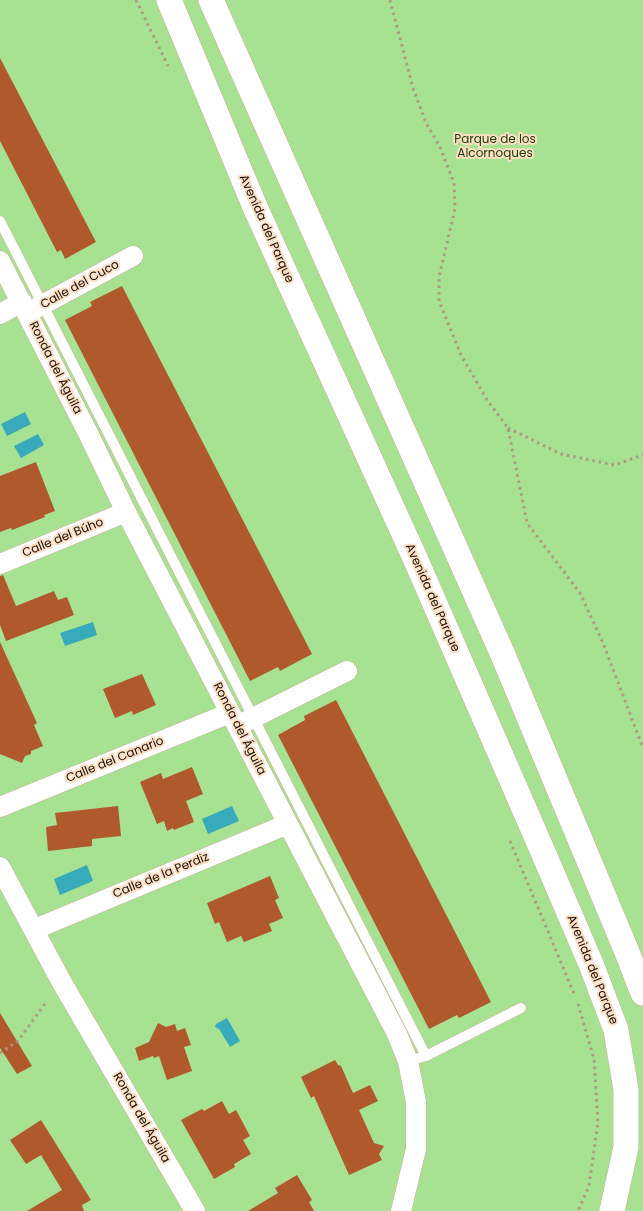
<!DOCTYPE html>
<meta charset="utf-8">
<style>
body{margin:0}
canvas{display:block;background:#fddfc5}
</style>
<canvas width="643" height="1211"></canvas>
<script>
const c = document.querySelector('canvas').getContext('2d');
c.lineJoin = 'round';
function paint(path, color) { c.fillStyle = color; c.fill(path, 'evenodd'); }
const poly = rows => new Path2D(rows.map(r => 'M' + r).join(''));
function strokePath(path, color, width, dash) { c.strokeStyle = color; c.lineWidth = width; c.lineCap = dash ? 'butt' : 'round'; c.setLineDash(dash || []); c.stroke(path); }
function drawText(font, color, halo, rows, align = 'center') {
  c.font = font + ' Poppins,sans-serif'; c.lineWidth = 4; c.setLineDash([]); c.textBaseline = 'middle'; c.strokeStyle = halo; c.fillStyle = color; for (const [text, x, y, turn = 0] of rows) {
    c.save(); c.translate(x, y); c.rotate((+turn || 0) * Math.PI / 180); c.textAlign = isNaN(turn) ? turn : align; if (halo) c.strokeText(text, 0, 0); c.fillText(text, 0, 0); c.restore();
  }
}
const green = poly([
 [0,0,643,0,643,1211,0,1211]
]);
const water = poly([
 [25,412,31,424,7,436,1,424],
 [38,434,44,445,21,458,14,446],
 [93,622,97,635,65,646,60,633],
 [232,806,239,821,208,834,202,819],
 [87,865,93,881,60,895,54,879],
 [227,1018,240,1041,230,1047,219,1029,215,1027,216,1024]
]);
const building = poly([
 [0,58,96,242,65,259,61,250,57,252,0,141],
 [122,286,312,654,280,671,278,667,250,681,65,320,92,306,90,302],
 [36,462,55,511,44,515,45,517,12,530,11,528,0,532,0,476],
 [3,575,16,606,54,591,58,600,67,597,74,615,6,641,0,625,0,576],
 [0,642,37,723,34,725,43,746,31,751,31,754,25,756,22,763,0,754],
 [142,674,156,705,133,715,132,711,115,718,103,689],
 [336,700,491,1002,459,1018,457,1015,429,1029,278,735,305,720,304,716],
 [192,767,203,794,186,801,194,822,174,830,173,828,167,831,164,821,157,824,140,782,161,773,163,779],
 [118,806,121,836,92,839,92,846,48,851,46,827,57,825,55,813],
 [270,876,279,898,275,900,283,918,269,924,272,931,244,942,241,936,227,942,219,922,215,924,207,903],
 [0,1013,32,1066,17,1074,0,1048],
 [158,1023,166,1027,175,1024,177,1031,185,1028,191,1045,184,1047,192,1071,167,1080,159,1056,154,1058,153,1056,139,1061,135,1048,149,1042],
 [335,1060,338,1065,341,1066,353,1093,370,1085,378,1101,359,1110,374,1143,384,1146,379,1154,382,1160,349,1175,314,1096,311,1098,301,1077],
 [222,1101,229,1114,236,1110,250,1136,243,1140,251,1154,234,1164,235,1167,214,1179,181,1120,202,1109,204,1111],
 [41,1120,91,1200,82,1205,84,1211,27,1211,62,1190,41,1155,26,1164,10,1140],
 [297,1175,312,1200,309,1202,314,1211,248,1211,278,1193,275,1188]
]);
const path = poly([
 [136,0,168,66],
 [390,0,413,88,426,123,440,147,454,183,455,209,439,277,439,301,461,355,487,400,508,428,527,523,580,593,603,643,643,748],
 [508,428,561,454,614,465,643,455],
 [510,841,575,996],
 [578,1004,594,1059,598,1122,589,1186,578,1211],
 [0,1053,18,1041,47,1001]
]);
const service = poly([
 [0,221,426,1056],
 [408,1061,426,1056,521,1008]
]);
const minor = poly([
 [0,261,89,435,126,512,397,1034,408,1061,416,1102,416,1149,401,1211],
 [27,313,133,256],
 [0,314,22,302],
 [0,564,126,512],
 [237,726,347,671],
 [0,807,230,713],
 [0,867,61,981,195,1211],
 [35,929,288,824]
]);
const tertiary = poly([
 [169,0,255,207,415,558,543,852,591,964,616,1030,626,1090,626,1147,612,1211],
 [211,0,503,655,627,952,643,993]
]);
const parkNames = [
 ["Parque de los",495,140],
 ["Alcornoques",495,154]
];
const streetNames = [
 ["Avenida del Parque",266,229,66],
 ["Calle del Cuco",80,285,-29],
 ["Ronda del Águila",55,368,63],
 ["Calle del Búho",63,538,-22],
 ["Avenida del Parque",432,598,66],
 ["Ronda del Águila",239,729,63],
 ["Calle del Canario",115,760,-22],
 ["Calle de la Perdiz",161,876,-22],
 ["Avenida del Parque",592,970,68],
 ["Ronda del Águila",141,1118,60]
];
paint(green, '#a6e291');
paint(water, '#38abba');
paint(building, '#b0592c');
strokePath(service, '#ccb097', 11);
strokePath(minor, '#ccb097', 21);
strokePath(tertiary, '#ccb097', 26);
strokePath(path, '#ae9783', 3, [2.5, 4]);
strokePath(service, '#fff', 10);
strokePath(minor, '#fff', 20);
strokePath(tertiary, '#fff', 25);
drawText('12px', '#153b01', '#fddfc5', parkNames);
drawText('12px', '#180e06', '#fddfc5', streetNames);
</script>
